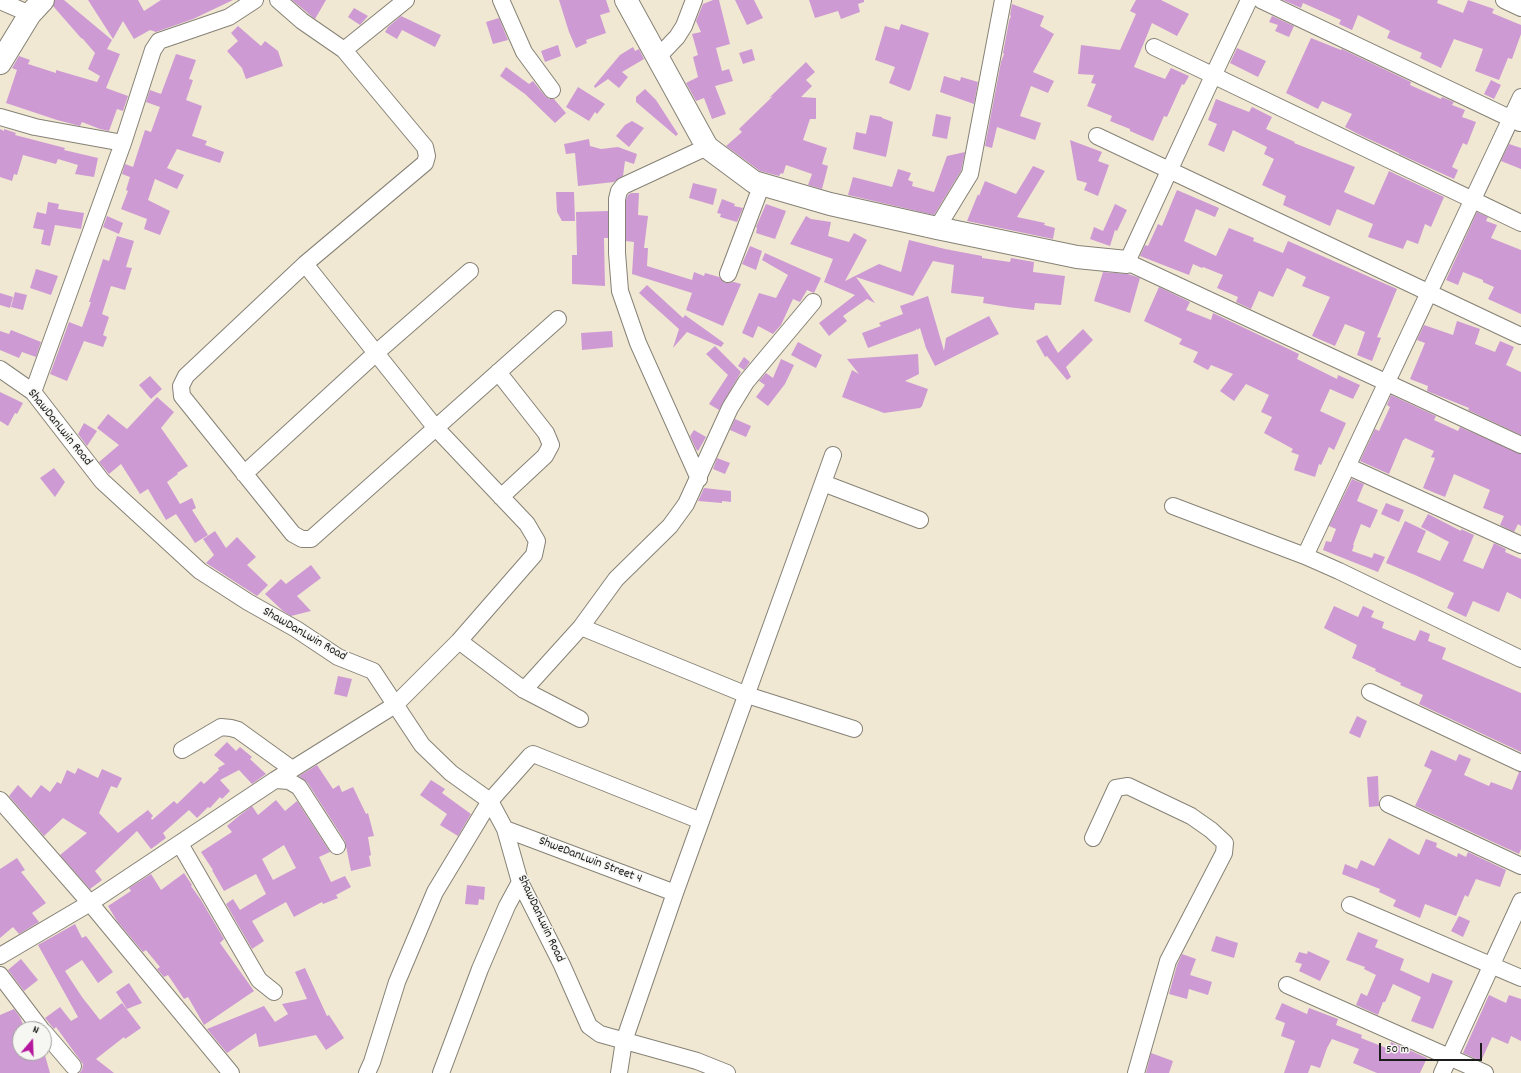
<!DOCTYPE html>
<style>
body{margin:0}
#map{position:relative;width:1521px;height:1073px;overflow:hidden;background:#f0e8d2;font-family:Dekko,sans-serif}
canvas{display:block}
.north{position:absolute;left:12px;top:1021px;width:40px;height:40px;box-sizing:border-box;background:#f6f6f2;border:1px solid #9f9f9c;border-radius:50%;rotate:19deg;font-size:11px;font-weight:700;line-height:16px;text-align:center;color:#1c1c1c}
.north::after{content:'';display:block;margin:auto;width:14px;height:18px;background:#b5179e;clip-path:polygon(50% 0,100% 100%,50% 72%,0 100%)}
.scale{position:absolute;left:1379px;top:1043px;width:103px;height:18px;box-sizing:border-box;border:2px solid #1c1c1c;border-top:0;padding-left:5px;font-size:12px;line-height:14px;white-space:nowrap;color:#1c1c1c;-webkit-text-stroke:3px #f6f6f2;paint-order:stroke}
</style>
<div id="map">
<canvas width="1521" height="1073"></canvas>
<div class="north">N</div>
<div class="scale">50 m</div>
</div>
<script>
const c = document.querySelector('canvas').getContext('2d');
c.lineJoin = 'round';
function paint(path, color) { c.fillStyle = color; c.fill(path, 'evenodd'); }
const poly = rows => new Path2D(rows.map(r => 'M' + r).join(''));
function strokePath(path, color, width, dash) { c.strokeStyle = color; c.lineWidth = width; c.lineCap = dash ? 'butt' : 'round'; c.setLineDash(dash || []); c.stroke(path); }
function drawText(font, color, halo, rows, align = 'center') {
  c.font = font + ' Dekko,sans-serif'; c.lineWidth = 3; c.setLineDash([]); c.textBaseline = 'middle'; c.strokeStyle = halo; c.fillStyle = color; for (const [text, x, y, turn = 0] of rows) {
    c.save(); c.translate(x, y); c.rotate((+turn || 0) * Math.PI / 180); c.textAlign = isNaN(turn) ? turn : align; if (halo) c.strokeText(text, 0, 0); c.fillText(text, 0, 0); c.restore();
  }
}
const building = poly([
 [55,0,64,0,112,40,107,49,120,54,106,88,128,96,123,111,117,109,109,131,100,129,82,122,80,126,57,120,6,103,17,70,12,68,19,56,30,60,28,64,56,73,56,70,97,82,100,76,88,69,95,53,83,39,87,41,81,38,53,6],
 [88,0,138,0,144,11,161,0,233,0,193,19,156,32,150,30,134,39,123,21,113,39],
 [292,0,326,0,315,19],
 [559,0,606,0,610,12,600,15,606,33,586,40,587,43,576,48,569,32],
 [713,0,719,0,730,44,716,48,722,71,729,69,733,81,715,86,726,114,712,119,704,98,696,101,686,83,698,77,693,57,698,55,692,34,701,32,696,21,703,4],
 [735,0,754,0,763,18,747,25],
 [809,0,864,0,864,2,858,4,860,12,841,19,838,11,815,18],
 [1136,0,1161,0,1189,14,1177,36,1152,23,1134,67,1165,79,1171,68,1189,76,1184,85,1182,84,1167,117,1164,116,1153,141,1130,131,1130,129,1110,121,1112,116,1087,106,1096,84,1091,83,1094,75,1078,74,1081,45,1120,50,1136,14,1130,11],
 [1283,0,1438,0,1437,3,1463,13,1468,0,1494,9,1492,13,1521,25,1521,34,1512,59,1508,58,1499,80,1475,71,1483,49,1454,39,1441,68,1420,58,1422,53,1387,38,1390,31,1358,15,1352,30,1339,24,1341,20,1303,3,1301,8],
 [1012,4,1044,16,1040,26,1054,34,1033,72,1054,81,1048,93,1031,86,1020,116,1041,123,1035,140,997,127,992,148,985,146,1001,62,1004,54,1003,53,1009,21,1011,16,1010,15],
 [354,8,368,16,360,25,348,17],
 [401,16,441,35,435,47,402,30,397,39,385,32,388,27],
 [1272,16,1294,26,1289,37,1275,31,1278,25,1269,22],
 [499,18,508,40,493,44,486,22],
 [901,24,929,33,911,89,909,91,889,83,895,67,875,60,885,26,899,30],
 [238,26,261,46,265,41,278,51,283,66,246,79,242,68,227,51,238,41,231,33],
 [1311,38,1341,50,1342,49,1411,82,1410,85,1441,99,1442,97,1454,102,1452,105,1465,110,1462,117,1476,122,1467,145,1463,143,1452,167,1458,170,1454,179,1399,154,1399,153,1360,135,1345,127,1352,114,1322,101,1318,109,1286,93],
 [558,45,561,56,545,62,541,51],
 [633,47,635,51,639,49,644,59,622,72,628,77,619,88,608,79,595,88,594,86,620,55],
 [1237,48,1266,61,1258,77,1230,63],
 [752,49,755,60,743,64,739,53],
 [176,54,196,60,189,79,193,80,186,100,202,106,192,136,207,141,205,145,224,152,220,163,177,149,167,168,184,175,177,189,155,179,148,200,170,211,160,235,144,229,147,219,121,209,128,191,126,190,130,177,122,174,125,164,133,167,145,130,151,132,160,107,146,102,150,90,161,94],
 [806,62,815,72,806,80,812,86,801,97,816,98,816,119,810,119,803,140,827,148,822,164,828,166,822,189,808,185,812,174,786,165,783,174,781,173,779,176,760,171,726,146,742,132,739,129,773,96,769,98],
 [506,67,529,84,533,81,545,96,549,99,554,99,566,113,555,123,525,94,500,76],
 [944,76,960,81,961,77,978,82,974,104,940,92],
 [1491,80,1501,85,1494,99,1484,94],
 [578,87,605,104,597,114,595,112,589,121,566,107],
 [645,89,656,100,678,134,676,136,636,102,636,97],
 [1216,99,1249,112,1252,107,1272,117,1266,129,1295,142,1294,143,1355,167,1344,192,1374,205,1389,171,1444,197,1431,227,1425,224,1418,244,1407,240,1403,249,1368,237,1373,224,1337,209,1330,226,1283,205,1286,196,1262,185,1274,159,1264,154,1267,147,1233,130,1224,152,1208,145,1217,124,1208,120],
 [936,114,951,117,947,139,932,136],
 [870,115,882,117,882,118,893,122,886,157,853,149,856,132,866,134],
 [632,121,644,128,629,147,616,136,625,125],
 [0,129,4,131,4,129,16,133,15,135,65,148,64,150,98,158,94,177,75,174,78,165,58,159,56,164,23,155,17,175,14,174,12,181,0,177],
 [589,139,590,146,601,149,618,147,637,154,634,164,625,161,623,176,614,182,578,186,575,153,566,154,564,144],
 [1070,140,1102,152,1098,161,1109,165,1098,196,1084,190,1087,183,1077,180],
 [1509,144,1521,148,1521,169,1501,161],
 [965,152,961,171,934,215,848,195,853,177,892,187,898,169,911,173,908,180,913,182,912,186,934,192,947,156],
 [1033,166,1045,171,1017,217,1045,223,1044,225,1055,228,1053,239,967,221,978,194,979,196,985,181,1016,194],
 [693,183,717,189,713,205,689,198],
 [1177,190,1219,208,1215,217,1196,209,1184,241,1216,256,1229,228,1254,238,1253,241,1283,253,1288,241,1397,289,1377,337,1381,338,1372,361,1357,355,1365,332,1345,324,1335,346,1312,336,1330,297,1302,286,1306,277,1287,268,1273,297,1259,291,1251,309,1236,302,1238,297,1217,288,1223,275,1203,267,1202,268,1193,264,1189,275,1140,256,1145,245,1148,246,1158,224,1162,226],
 [556,192,574,192,575,221,562,221,557,212],
 [631,193,639,193,638,215,648,216,644,248,648,248,647,266,692,280,694,272,704,276,705,273,719,277,725,283,734,282,741,284,723,326,686,310,692,293,632,274,634,242,626,241,626,200,628,195],
 [722,199,735,204,734,206,743,208,737,222,720,217,721,214,717,213],
 [48,202,59,204,58,209,84,213,81,229,55,225,50,246,41,244,44,230,33,228,37,212,46,214],
 [766,204,786,211,775,239,756,233,757,228,756,227],
 [1115,204,1127,210,1117,231,1115,230,1110,246,1090,239,1094,227,1103,231],
 [608,211,608,238,604,238,605,286,572,284,572,255,577,255,576,212],
 [1477,212,1488,217,1486,221,1497,225,1491,238,1521,250,1521,314,1488,299,1494,287,1483,282,1483,280,1463,272,1458,285,1446,280],
 [107,216,123,223,119,234,103,227],
 [806,216,811,219,831,222,828,236,849,242,854,233,867,240,845,281,879,264,901,272,909,240,945,249,982,256,982,258,1010,262,1011,258,1034,262,1033,272,1065,276,1061,305,1035,303,1034,310,1007,307,1008,307,983,303,984,297,951,293,954,265,933,261,913,296,856,277,875,303,867,299,843,316,847,321,829,336,819,323,855,295,824,282,833,259,790,244],
 [117,236,134,241,126,267,132,268,125,290,111,286,102,314,109,317,103,335,107,337,103,347,84,341,67,381,50,374,69,322,82,327,91,302,89,302,103,259,109,261],
 [750,246,762,251,756,270,742,264],
 [765,253,821,278,814,293,807,290,800,302,793,299,781,325,773,334,758,326,753,338,742,333,759,293,776,298,788,275,762,260],
 [36,269,58,276,51,295,30,288],
 [1103,272,1128,274,1140,278,1130,313,1094,301],
 [647,285,683,318,685,315,724,343,721,347,687,332,673,348,679,329,639,293],
 [1159,287,1190,302,1186,310,1211,320,1213,313,1299,354,1297,359,1337,379,1338,375,1360,385,1353,399,1330,389,1320,411,1346,423,1334,450,1329,447,1321,465,1319,464,1315,477,1294,470,1299,455,1291,452,1293,449,1264,433,1272,417,1261,412,1269,395,1246,384,1234,401,1220,391,1233,374,1211,365,1208,370,1193,362,1198,352,1179,344,1182,339,1144,321],
 [15,292,27,295,23,310,11,307],
 [0,293,13,297,10,308,0,305],
 [928,296,944,351,946,338,989,316,999,334,935,366,926,348,920,328,917,330,916,328,916,330,868,348,862,333,881,326,879,323,903,314,900,306],
 [1457,321,1480,329,1475,344,1495,352,1500,341,1514,347,1506,365,1521,372,1521,435,1468,410,1469,408,1427,391,1428,386,1410,379,1425,343,1417,340,1424,325,1453,335],
 [1083,329,1093,340,1066,367,1071,377,1067,380,1047,356,1045,357,1036,341,1047,335,1058,353],
 [11,330,41,342,36,357,22,352,19,358,0,350,0,331,9,334],
 [612,331,613,347,582,350,581,333],
 [798,342,822,355,816,368,791,355],
 [715,346,741,372,719,410,709,404,728,375,706,354],
 [918,354,919,374,905,381,928,389,922,406,920,408,884,413,842,397,852,370,859,374,847,359],
 [744,357,750,362,744,370,738,366],
 [781,359,794,365,785,384,768,406,756,397,765,385,759,381,766,373,773,378],
 [150,376,162,389,151,399,139,385],
 [0,392,23,403,17,414,15,413,8,426,0,421],
 [1391,395,1436,416,1434,420,1458,431,1460,427,1521,454,1521,526,1518,524,1514,532,1500,525,1504,516,1483,508,1490,490,1454,474,1445,497,1423,488,1435,458,1431,457,1434,451,1405,438,1404,440,1403,440,1389,474,1360,461,1375,429,1379,431,1390,407,1387,405],
 [157,397,174,412,161,428,188,466,177,473,178,474,167,482,180,504,192,498,196,508,192,510,208,535,195,543,176,514,166,520,148,489,140,494,121,464,109,474,99,462,119,445,97,428,108,414,127,429],
 [735,419,751,426,746,437,730,430],
 [84,423,97,431,87,446,78,434],
 [694,430,706,437,698,451,696,449,690,436],
 [717,458,730,463,725,474,713,469],
 [54,468,65,482,55,497,40,478],
 [1352,479,1364,484,1357,501,1378,510,1370,528,1361,524,1353,545,1354,545,1352,551,1372,558,1374,553,1385,557,1378,572,1323,550,1326,541,1331,542,1336,529,1329,526],
 [704,488,731,491,731,502,722,501,722,503,698,501],
 [1386,503,1404,510,1399,522,1381,514],
 [1428,514,1461,531,1461,529,1474,535,1463,561,1483,569,1494,543,1506,549,1505,552,1521,559,1521,599,1507,592,1499,612,1473,601,1466,617,1447,608,1454,593,1415,575,1386,563,1405,521,1426,531,1417,552,1440,561,1449,542,1421,527],
 [215,531,226,548,237,537,256,557,247,565,268,585,257,596,206,563,214,555,203,539],
 [311,565,321,578,297,596,311,611,291,616,283,611,265,594,281,579,286,584],
 [1334,606,1358,617,1363,606,1374,611,1371,617,1384,622,1382,628,1415,641,1420,630,1430,634,1428,641,1446,648,1442,659,1521,693,1521,752,1419,704,1423,695,1400,685,1401,683,1375,671,1376,669,1352,658,1357,645,1324,628],
 [338,676,352,679,347,697,334,694],
 [1357,716,1367,721,1360,738,1349,733],
 [227,742,236,751,240,747,252,757,250,759,266,774,252,784,239,770,220,780,230,791,222,799,220,797,210,808,208,807,197,818,189,810,163,833,166,838,151,849,137,831,95,871,102,880,90,889,60,855,87,833,63,818,44,836,9,796,18,785,31,798,41,785,50,792,57,782,61,784,67,770,75,774,78,768,98,778,102,769,122,778,117,788,111,786,99,813,118,833,148,810,153,816,151,818,152,820,174,801,177,804,201,781,204,784,219,770,218,768,225,764,214,755],
 [1431,750,1456,761,1459,754,1471,759,1464,775,1489,786,1491,782,1512,790,1519,772,1521,772,1521,849,1519,854,1415,806,1432,770,1424,766],
 [317,765,333,789,339,785,342,792,353,787,366,814,368,813,374,836,368,837,371,855,369,856,371,866,351,871,345,841,307,782,299,776],
 [1378,776,1379,806,1369,807,1367,777],
 [431,780,445,789,442,793,471,814,458,836,440,825,447,814,420,795],
 [276,800,285,811,297,801,330,852,319,857,331,882,345,876,351,887,336,895,338,898,323,904,322,902,294,917,286,902,252,921,264,941,252,949,226,904,233,899,240,910,266,894,256,874,224,891,212,870,213,870,201,852,232,832,227,826,240,815,252,806,258,815],
 [284,845,296,868,273,880,262,859],
 [1389,838,1419,855,1426,839,1437,843,1436,847,1457,857,1458,853,1466,857,1468,852,1506,870,1500,887,1476,879,1468,897,1465,895,1456,916,1425,904,1420,918,1393,906,1396,900,1379,892,1380,889,1342,874,1345,864,1357,869,1361,860,1374,866],
 [17,858,25,870,21,872,46,903,32,913,39,922,19,934,13,927,0,938,0,869],
 [184,873,192,885,191,886,201,900,224,939,220,943,254,991,204,1025,188,997,184,999,168,975,164,977,157,969,160,967,146,950,143,952,117,921,108,906,131,891,129,888,151,874,161,890],
 [467,885,485,887,484,900,479,899,478,905,465,904],
 [1459,916,1470,921,1463,937,1451,931],
 [75,924,82,938,86,936,113,972,98,983,82,960,65,971,82,997,100,1020,122,1003,141,1028,125,1039,124,1037,96,1059,114,1073,79,1073,82,1070,83,1064,80,1060,56,1027,54,1029,45,1018,60,1007,71,1021,78,1017,38,945],
 [1358,932,1378,940,1375,947,1404,959,1400,970,1429,983,1432,973,1453,981,1433,1029,1411,1021,1421,997,1393,984,1385,1002,1383,1002,1378,1015,1356,1005,1361,993,1367,996,1376,975,1364,969,1365,967,1346,960],
 [1216,936,1238,943,1234,958,1211,951],
 [1308,951,1330,961,1320,981,1299,971,1302,964,1295,962,1299,952,1307,954],
 [1182,954,1196,959,1190,975,1212,982,1208,995,1189,989,1187,999,1169,994,1177,965],
 [21,959,38,980,24,991,8,970],
 [305,968,327,1016,329,1015,344,1038,326,1050,316,1035,259,1047,256,1033,227,1053,207,1029,264,1006,275,1022,288,1014,282,1004,307,999,295,972],
 [129,983,142,1003,127,1009,116,992],
 [1489,995,1506,1003,1509,995,1521,999,1521,1041,1511,1036,1508,1044,1492,1037,1481,1061,1463,1053],
 [1282,1003,1307,1014,1309,1008,1338,1019,1336,1025,1362,1035,1361,1038,1389,1049,1391,1042,1427,1058,1420,1073,1377,1073,1353,1063,1359,1049,1332,1039,1327,1048,1320,1068,1311,1065,1308,1073,1284,1073,1295,1041,1281,1036,1285,1023,1275,1019],
 [14,1009,20,1017,25,1029,20,1029,20,1057,44,1052,50,1073,0,1073,0,1015],
 [1151,1053,1173,1061,1169,1073,1146,1073]
]);
const street = poly([
 [278,0,302,21,344,50,425,147,427,156,425,163,305,264,186,376,181,386,182,396,293,534,302,539,311,539,558,319],
 [501,0,524,52,552,90],
 [1249,0,1213,76,1127,262,1521,445],
 [1261,0,1520,123],
 [1504,0,1521,8],
 [0,1,30,14],
 [1154,47,1521,223],
 [344,50,406,0],
 [657,58,677,37,684,26,694,0],
 [0,117,35,127,123,143],
 [1097,136,1521,336],
 [937,228,970,174,1003,0],
 [305,264,435,427,527,524,537,541,534,555,459,641],
 [728,274,762,184],
 [0,369,33,392,102,481,200,571,248,602,296,629,338,657,373,671,422,745,451,773,490,801,505,829,520,882,562,965,589,1026,600,1034,697,1061,727,1073],
 [498,372,546,433,551,445,545,456,501,497],
 [33,392,123,143,153,50,159,41,229,17,255,0],
 [1347,466,1521,545],
 [244,474,376,353,470,271],
 [699,479,638,343,620,291,617,253,617,199,619,191,623,186,707,147],
 [823,483,920,520],
 [1173,506,1305,556,1339,571,1521,659],
 [1305,556,1521,97],
 [581,627,747,695,854,729],
 [524,690,581,627,616,579,670,526,686,504,730,408,746,382,813,302],
 [1370,692,1521,763],
 [182,750,221,727,231,728,238,730,292,769],
 [275,780,395,705,459,641,524,690,580,719],
 [0,800,90,903,231,1073],
 [1388,804,1521,866],
 [505,829,675,893],
 [1093,838,1116,788,1128,786,1191,816,1211,830,1225,843,1224,853,1168,961,1136,1073],
 [180,844,259,980,274,992],
 [1350,905,1521,978],
 [0,956,90,903,275,780,289,781,299,787,337,846],
 [0,975,41,1029],
 [1287,985,1485,1073],
 [44,1032,73,1066],
 [367,1073,372,1062,397,982,435,892,490,801,530,756,533,754,701,821],
 [441,1073,480,969,507,906,520,882],
 [619,1073,624,1041,675,893,833,455],
 [1442,1073,1521,901]
]);
const secondary = poly([
 [626,0,707,147,754,182,830,204,937,228,1077,257,1127,262],
 [0,63,30,14,43,0]
]);
const streetNames = [
 ["ShawDanLwin Road",59,428,51],
 ["ShawDanLwin Road",304,635,30],
 ["ShweDanLwin Street 4",590,861,21],
 ["ShawDanLwin Road",540,919,65]
];
paint(building, '#ce9ad4');
strokePath(street, '#868277', 18);
strokePath(secondary, '#868277', 24);
strokePath(street, '#fff', 16);
strokePath(secondary, '#fff', 22);
drawText('13px', '#1c1c1c', '#f6f6f2', streetNames);
</script>
